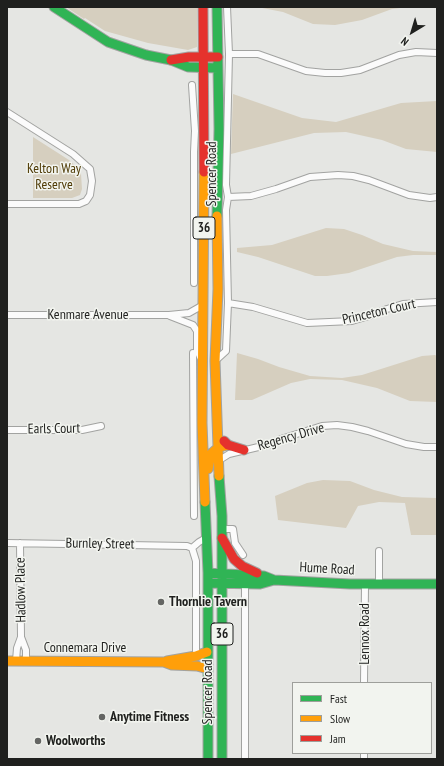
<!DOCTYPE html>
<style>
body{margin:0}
#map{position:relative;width:444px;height:766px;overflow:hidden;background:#e5e6e3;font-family:"PT Sans Narrow",sans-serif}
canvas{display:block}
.frame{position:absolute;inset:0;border:8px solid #1f201e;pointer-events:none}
.legend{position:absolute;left:292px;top:682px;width:140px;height:72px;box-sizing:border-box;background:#f2f4ef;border:1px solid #9e9f9b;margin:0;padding:5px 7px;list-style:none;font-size:12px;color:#1f201e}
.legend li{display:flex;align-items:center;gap:8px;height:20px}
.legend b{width:20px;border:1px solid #9e9f9b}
.north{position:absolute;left:392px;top:12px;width:40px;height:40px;-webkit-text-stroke:3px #f2f4ef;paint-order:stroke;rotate:218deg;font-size:11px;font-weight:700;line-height:16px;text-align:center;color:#1f201e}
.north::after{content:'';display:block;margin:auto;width:14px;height:18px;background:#1f201e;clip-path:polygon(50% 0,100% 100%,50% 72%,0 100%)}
</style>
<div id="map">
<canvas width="444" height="766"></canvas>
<div class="frame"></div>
<ul class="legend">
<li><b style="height:5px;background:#30b455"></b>Fast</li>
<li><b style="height:5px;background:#ff9f0a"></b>Slow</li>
<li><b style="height:5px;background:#e5322d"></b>Jam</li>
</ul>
<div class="north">N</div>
</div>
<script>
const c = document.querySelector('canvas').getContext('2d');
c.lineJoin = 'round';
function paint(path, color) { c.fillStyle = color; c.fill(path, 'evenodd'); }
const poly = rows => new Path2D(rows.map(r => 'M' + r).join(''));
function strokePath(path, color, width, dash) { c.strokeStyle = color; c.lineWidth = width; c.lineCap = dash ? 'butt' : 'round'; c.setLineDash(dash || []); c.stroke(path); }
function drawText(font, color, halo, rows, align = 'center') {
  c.font = font + ' "PT Sans Narrow",sans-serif'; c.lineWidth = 3; c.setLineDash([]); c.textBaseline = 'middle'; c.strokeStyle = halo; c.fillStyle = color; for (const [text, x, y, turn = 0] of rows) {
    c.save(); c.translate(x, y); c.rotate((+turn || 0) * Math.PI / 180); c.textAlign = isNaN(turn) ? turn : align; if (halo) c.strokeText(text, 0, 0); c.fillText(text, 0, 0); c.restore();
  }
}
const green = poly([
 [66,7,197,7,197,47,188,50,148,43,105,31,85,18,84,19],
 [257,7,409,7,392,9,362,20,335,25,313,24,283,12],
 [233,94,302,118,336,122,401,103,437,101,437,152,406,149,382,140,346,132,314,133,231,154],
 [33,137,69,160,78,168,81,174,82,189,80,195,72,198,33,198],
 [326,228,344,229,362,235,383,244,413,251,437,252,437,255,413,255,397,257,349,273,327,276,315,276,258,257,237,252,237,248,272,245],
 [237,353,258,359,279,367,310,376,342,378,362,375,422,356,435,355,437,356,437,402,410,401,377,388,342,380,310,379,291,383,252,400,235,400],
 [323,480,350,481,374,490,402,497,437,498,437,535,411,535,405,503,379,502,358,506,346,528,278,520,275,496,307,483]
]);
const street = poly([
 [229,54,258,54,306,71,325,73,341,73,360,70,399,55,416,52,437,53],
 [192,85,195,131,194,152,194,283],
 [7,112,73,154,90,169,92,181,90,195,86,201,79,204,7,204],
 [228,197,251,196,276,189,310,177,338,175,353,176,369,180,409,195,430,198,437,197],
 [228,303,253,307,307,323,352,321,372,315,387,309,403,304,437,302],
 [7,315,169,315,189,313,203,305],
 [170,316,193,325,197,331,197,350,201,359],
 [193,353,194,516],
 [215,361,226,351,228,303,226,210,228,197,226,185,229,54,227,7],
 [7,430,82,430,101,426],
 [218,461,229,454,271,444,281,439,322,426,337,425,352,427,368,431,406,444,424,447,437,447],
 [222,529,233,529,235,543,243,555],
 [7,543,187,546,192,548],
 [20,543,21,637,26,650,26,661],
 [192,548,196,561,196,656],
 [192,548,199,542,206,538],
 [379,551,379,585],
 [16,661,17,648,21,637],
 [364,683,365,585],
 [245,759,245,583],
 [364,759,364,753]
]);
const fast = poly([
 [54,7,108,42,146,55,171,60,188,67,218,68],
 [217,7,219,129,217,216],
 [219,476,222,516,222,759],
 [205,502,208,573,208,759],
 [208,573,264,576,274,580,350,584,437,584],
 [208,583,260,584,274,580]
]);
const slow = poly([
 [204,172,202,423,205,502],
 [217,216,218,289,215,361,219,476],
 [208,469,211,454,219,447,228,445],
 [7,661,164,662,172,665,197,666,208,669],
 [167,661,196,656,207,652]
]);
const jam = poly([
 [203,7,204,172],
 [171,60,189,57,218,57],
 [224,441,228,445,244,450],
 [222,538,234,559,242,566,257,573]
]);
const markers = [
 [161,602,4,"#646563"],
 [102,717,4,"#646563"],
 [38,741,4,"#646563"]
];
const shields = [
 [204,228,22],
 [222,634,22]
];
const shieldNames = [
 ["36",204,228],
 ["36",222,634]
];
const parkNames = [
 ["Kelton Way",54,169],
 ["Reserve",54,185]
];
const streetNames = [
 ["Spencer Road",212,174,-90],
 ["Princeton Court",379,312,-13],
 ["Kenmare Avenue",88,315],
 ["Earls Court",54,429,-1],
 ["Regency Drive",291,437,-16],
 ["Burnley Street",100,544,1],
 ["Hume Road",327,569,3],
 ["Hadlow Place",21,590,-91],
 ["Lennox Road",365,634,-90],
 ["Connemara Drive",85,648],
 ["Spencer Road",208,692,-90]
];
const poiNames = [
 ["Thornlie Tavern",169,602],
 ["Anytime Fitness",110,717],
 ["Woolworths",46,741]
];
paint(green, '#d6cfbf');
strokePath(street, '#a2a3a1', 8);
strokePath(fast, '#a2a3a1', 11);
strokePath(slow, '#a2a3a1', 11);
strokePath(jam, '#a2a3a1', 11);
strokePath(street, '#fbfbfb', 6);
strokePath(fast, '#30b455', 9);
strokePath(slow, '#ff9f0a', 9);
strokePath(jam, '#e5322d', 9);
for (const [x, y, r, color] of markers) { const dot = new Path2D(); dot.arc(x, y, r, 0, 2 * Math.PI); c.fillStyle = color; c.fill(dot); strokePath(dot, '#f2f4ef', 1.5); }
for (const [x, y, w] of shields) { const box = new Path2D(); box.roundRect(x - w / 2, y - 11, w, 22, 3); c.fillStyle = '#f2f4ef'; c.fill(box); strokePath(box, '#1f201e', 1); }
drawText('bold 13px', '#1f201e', null, shieldNames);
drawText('14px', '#503c07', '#f2f4ef', parkNames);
drawText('14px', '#1f201e', '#f2f4ef', streetNames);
drawText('bold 14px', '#1f201e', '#f2f4ef', poiNames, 'left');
</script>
